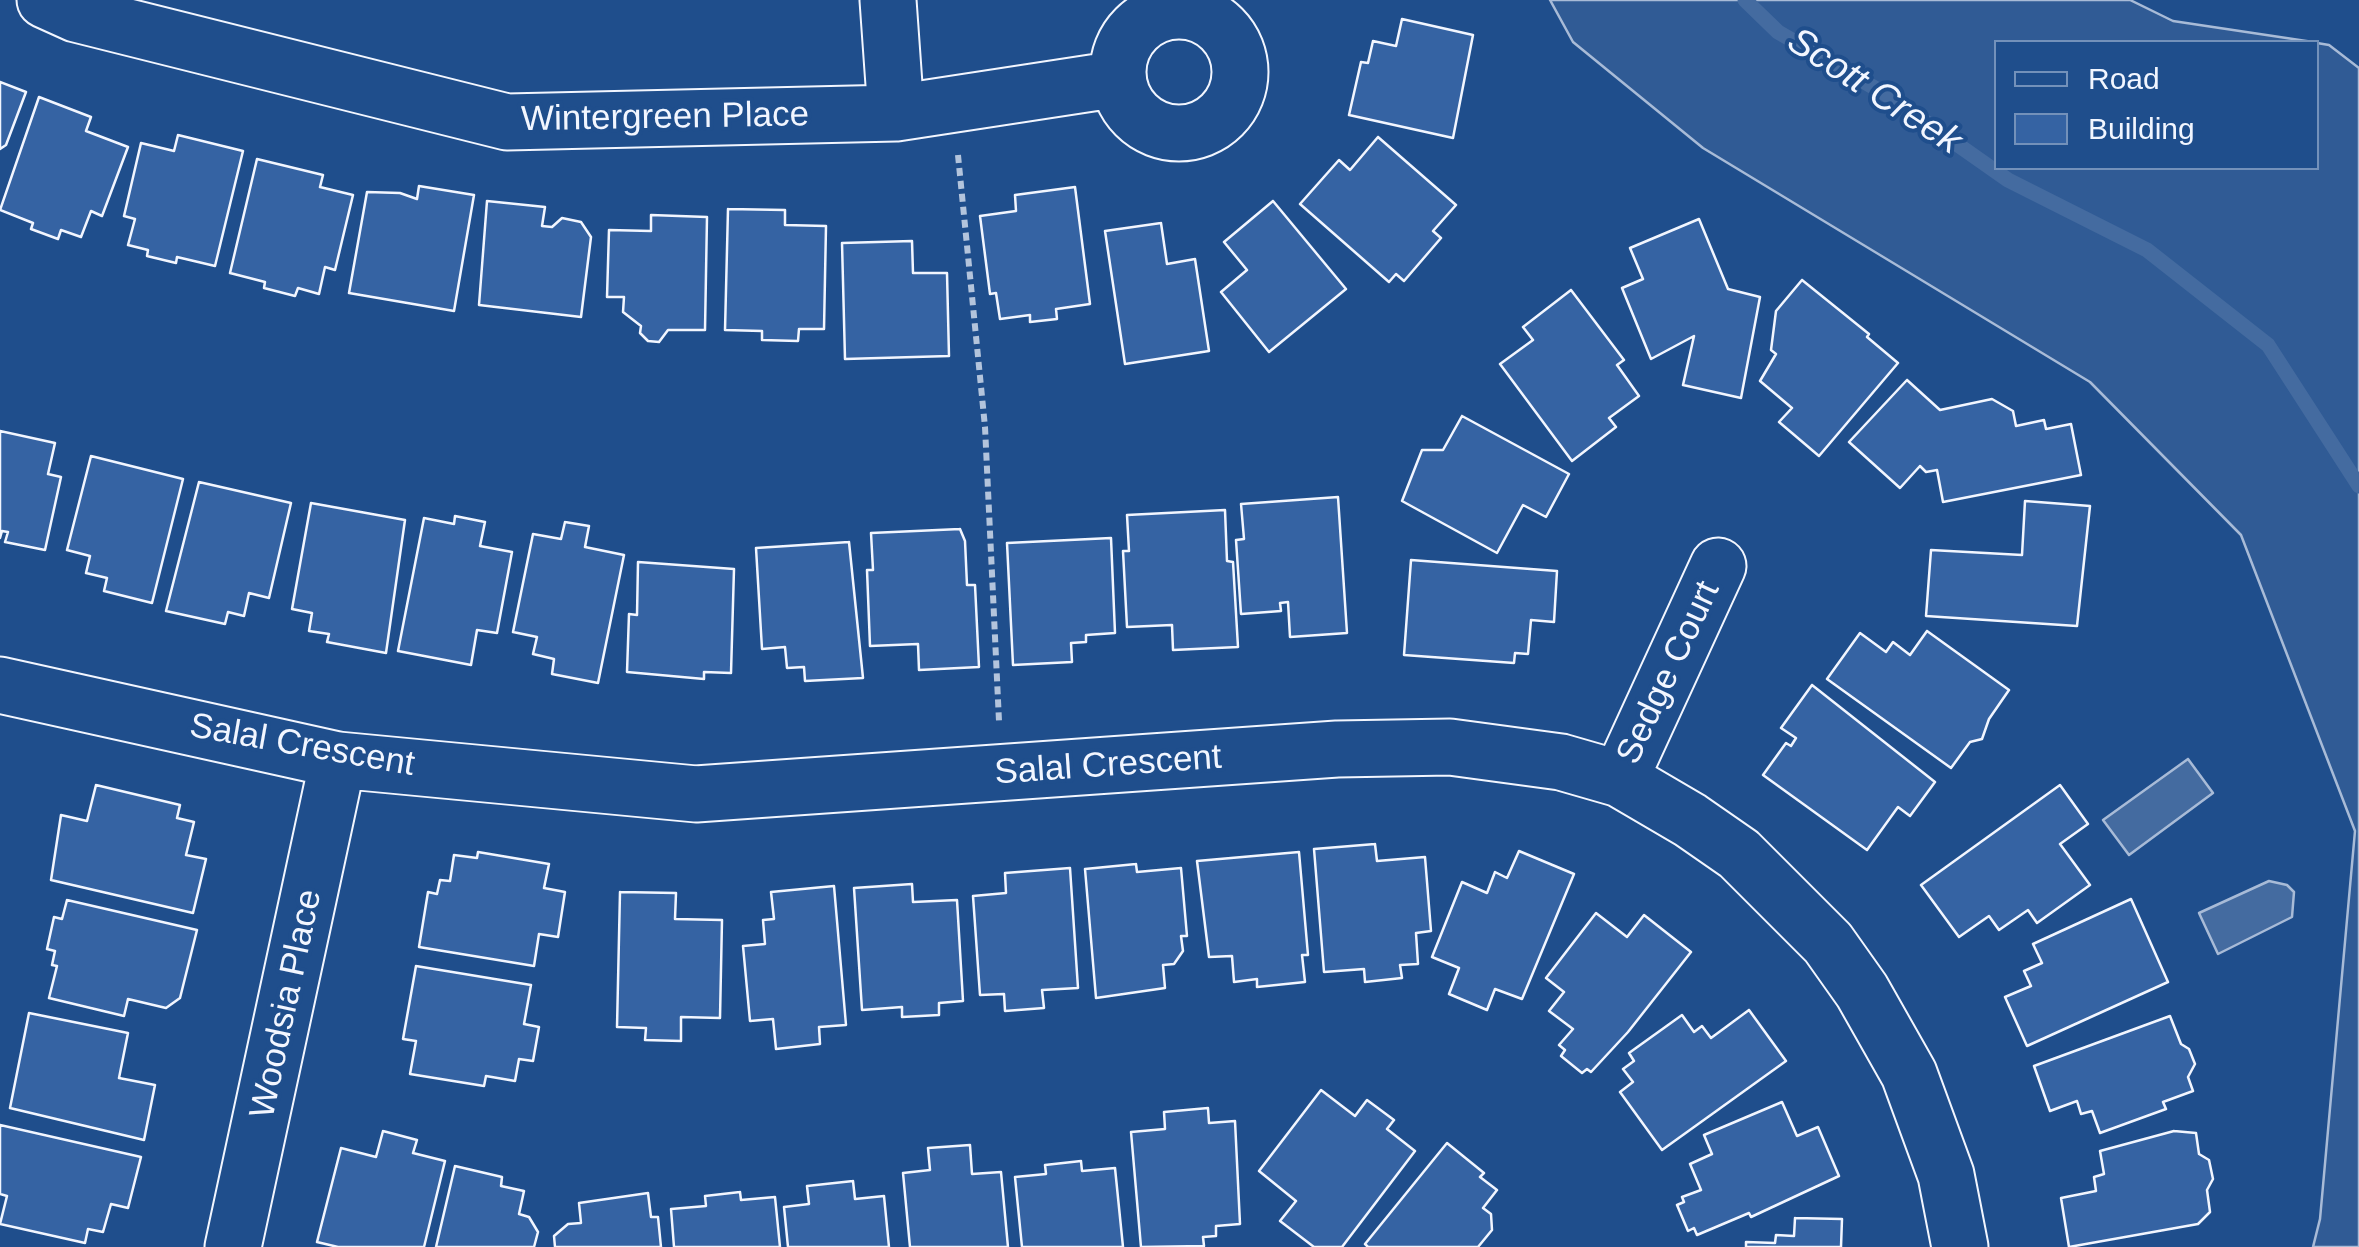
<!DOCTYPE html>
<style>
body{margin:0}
#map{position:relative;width:2359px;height:1247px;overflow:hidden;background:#1f4e8c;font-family:Arial,sans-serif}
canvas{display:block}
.legend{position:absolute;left:1994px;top:40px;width:325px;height:130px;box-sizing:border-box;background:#1f4e8c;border:2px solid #7391ba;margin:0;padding:12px 18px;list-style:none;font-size:30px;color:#f2f6ff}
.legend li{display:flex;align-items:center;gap:20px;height:50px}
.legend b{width:50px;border:2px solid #7391ba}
</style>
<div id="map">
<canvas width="2359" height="1247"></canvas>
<ul class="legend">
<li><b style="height:12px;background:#1f4e8c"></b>Road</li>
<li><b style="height:28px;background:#3563a3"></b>Building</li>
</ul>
</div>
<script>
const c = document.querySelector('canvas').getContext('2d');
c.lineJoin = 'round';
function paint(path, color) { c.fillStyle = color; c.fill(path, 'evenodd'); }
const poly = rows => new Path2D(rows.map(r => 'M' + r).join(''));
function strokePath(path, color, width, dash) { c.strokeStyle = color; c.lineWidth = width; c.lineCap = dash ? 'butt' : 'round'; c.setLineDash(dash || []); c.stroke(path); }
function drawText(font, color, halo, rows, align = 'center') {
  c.font = font + ' Arial,sans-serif'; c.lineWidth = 8; c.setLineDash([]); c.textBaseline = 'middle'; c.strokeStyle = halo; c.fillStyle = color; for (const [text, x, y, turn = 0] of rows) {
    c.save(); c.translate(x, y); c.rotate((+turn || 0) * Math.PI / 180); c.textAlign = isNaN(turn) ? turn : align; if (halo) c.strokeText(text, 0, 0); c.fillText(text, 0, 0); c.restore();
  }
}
const built = poly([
 [1550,0,2130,0,2173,21,2313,42,1996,42,1996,168,2316,168,2317,43,2329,45,2359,68,2359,1247,2313,1247,2320,1219,2355,831,2241,535,2090,382,1703,148,1573,42,1550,0]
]);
const water = poly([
 [2188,759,2213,793,2129,855,2103,820,2188,759],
 [2269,881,2287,885,2294,892,2292,917,2218,954,2199,913,2269,881]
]);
const stream = poly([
 [1745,0,1778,32,1887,95,2008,180,2147,250,2268,345,2359,486]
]);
const building = poly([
 [1402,19,1473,35,1453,138,1349,115,1361,62,1368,63,1373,41,1396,46,1402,19],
 [0,82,26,92,6,145,0,149,0,82],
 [39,97,91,117,86,131,128,147,102,216,91,211,81,237,61,230,58,239,31,229,33,223,0,210,39,97],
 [178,135,243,151,215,266,177,257,176,263,147,256,148,250,128,245,135,219,124,216,141,143,174,151,178,135],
 [1378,137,1456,205,1433,231,1441,238,1404,281,1396,274,1389,282,1300,204,1339,160,1350,170,1378,137],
 [257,159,323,175,320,187,353,195,335,270,325,267,319,294,298,288,295,296,264,288,265,282,230,273,257,159],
 [419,186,474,195,454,311,349,293,367,192,400,193,417,199,419,186],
 [1075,187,1090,304,1056,309,1057,319,1030,322,1030,315,1000,319,996,293,990,294,980,216,1016,211,1015,195,1075,187],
 [487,201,545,207,542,226,552,227,562,218,581,222,591,237,581,317,479,305,487,201],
 [1273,201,1346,289,1269,352,1221,292,1247,270,1224,242,1273,201],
 [728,209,785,210,785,225,826,226,824,329,799,329,798,341,762,340,762,331,725,330,728,209],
 [651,215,707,217,705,330,668,330,659,342,648,341,640,333,641,326,623,312,624,297,607,297,609,230,651,231,651,215],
 [1699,219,1728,289,1760,297,1741,398,1683,385,1694,336,1651,359,1622,288,1643,279,1630,248,1699,219],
 [1161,223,1167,264,1195,259,1209,351,1125,364,1105,231,1161,223],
 [912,241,913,273,947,273,949,356,845,359,842,243,912,241],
 [1802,280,1869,334,1867,337,1898,363,1819,456,1779,422,1792,408,1760,381,1776,354,1771,350,1776,311,1802,280],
 [1571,290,1624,360,1617,365,1639,396,1609,418,1616,427,1572,461,1500,364,1533,340,1523,327,1571,290],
 [1907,380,1940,410,1992,399,2013,411,2016,426,2044,420,2046,429,2071,424,2081,475,1943,502,1937,470,1926,472,1920,466,1900,488,1849,442,1907,380],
 [1462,416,1569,474,1546,517,1523,505,1497,553,1402,501,1422,450,1443,450,1462,416],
 [0,431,55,443,48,474,61,477,45,550,5,542,8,532,2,531,0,538,0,431],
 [91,456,183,479,152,603,104,591,107,578,86,573,90,556,67,550,91,456],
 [199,482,291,503,269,598,249,593,244,616,228,612,225,624,166,611,199,482],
 [1338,497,1347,633,1290,637,1288,602,1280,603,1281,611,1241,614,1236,540,1244,539,1241,504,1338,497],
 [2025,501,2090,506,2077,626,1926,616,1931,550,2022,555,2025,501],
 [311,503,405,520,386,653,327,642,329,634,309,631,312,613,292,609,311,503],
 [1225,510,1227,561,1233,562,1238,647,1173,650,1172,625,1127,627,1123,551,1129,551,1127,515,1225,510],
 [455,516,485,522,480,546,512,552,497,633,477,630,471,665,398,651,424,518,454,524,455,516],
 [565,522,589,526,585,547,624,555,598,683,552,674,554,659,533,654,537,637,513,632,533,534,561,539,565,522],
 [960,529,965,541,967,585,975,585,979,667,919,670,918,644,870,646,867,570,873,570,871,533,960,529],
 [1111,538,1115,633,1086,635,1086,642,1071,643,1072,662,1013,665,1007,543,1111,538],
 [849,542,863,678,805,681,804,667,787,668,785,647,762,649,756,548,849,542],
 [1411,560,1557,571,1554,622,1531,620,1528,654,1515,653,1514,663,1404,655,1411,560],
 [638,562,734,569,731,673,704,672,704,679,627,672,629,614,637,615,638,562],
 [1927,631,2009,690,1989,719,1982,739,1970,742,1951,768,1827,679,1860,633,1886,652,1893,642,1910,655,1927,631],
 [1812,685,1935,782,1910,816,1898,807,1867,850,1763,775,1786,743,1791,746,1796,738,1781,728,1812,685],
 [96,785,180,805,177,818,194,822,186,855,206,859,193,913,51,880,61,815,87,821,96,785],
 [2060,785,2088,824,2060,844,2090,885,2037,923,2028,910,1999,930,1989,916,1959,937,1921,885,2060,785],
 [1375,844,1377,861,1425,857,1431,931,1416,933,1418,964,1400,965,1402,978,1365,982,1364,969,1324,972,1314,849,1375,844],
 [1519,851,1574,874,1522,999,1495,989,1487,1010,1449,994,1459,968,1432,957,1462,882,1487,893,1495,872,1507,878,1519,851],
 [478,852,549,864,544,888,565,892,558,937,539,934,534,966,419,947,428,892,437,894,440,880,450,881,454,855,477,858,478,852],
 [1299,852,1308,955,1302,955,1305,982,1257,987,1257,979,1234,982,1232,956,1209,957,1197,861,1299,852],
 [1136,864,1137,872,1181,868,1187,936,1181,936,1183,951,1174,964,1163,965,1165,988,1096,998,1085,869,1136,864],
 [1070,868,1078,988,1042,990,1044,1008,1005,1011,1004,994,980,995,973,896,1006,893,1005,873,1070,868],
 [912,884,913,902,957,900,963,1001,939,1003,939,1015,902,1017,902,1007,862,1010,854,888,912,884],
 [834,886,846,1025,819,1027,820,1044,776,1049,773,1019,750,1021,743,946,765,944,763,920,774,919,771,892,834,886],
 [620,892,676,893,675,919,722,920,720,1018,681,1017,681,1041,645,1040,646,1028,617,1027,620,892],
 [2131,899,2168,982,2027,1046,2005,997,2031,986,2024,971,2042,963,2033,944,2131,899],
 [67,900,197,930,180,998,166,1008,128,999,124,1016,49,998,57,966,52,965,55,951,47,949,54,917,62,919,67,900],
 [1596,913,1627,937,1644,915,1691,952,1628,1032,1591,1072,1587,1069,1582,1073,1561,1056,1565,1050,1559,1045,1573,1029,1549,1011,1564,992,1546,978,1596,913],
 [416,966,531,985,524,1024,539,1027,533,1061,519,1059,515,1081,486,1076,484,1086,410,1074,416,1041,403,1039,416,966],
 [1749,1010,1786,1061,1662,1150,1620,1092,1633,1082,1623,1069,1634,1061,1629,1053,1682,1015,1694,1032,1702,1026,1711,1038,1749,1010],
 [29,1013,128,1033,119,1078,155,1085,144,1140,10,1108,29,1013],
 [2170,1016,2181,1044,2189,1049,2195,1064,2188,1077,2193,1091,2163,1102,2166,1109,2100,1133,2092,1111,2081,1114,2077,1101,2050,1111,2034,1066,2170,1016],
 [1321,1090,1355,1116,1367,1100,1394,1120,1387,1129,1415,1151,1342,1247,1314,1247,1280,1221,1296,1201,1259,1171,1321,1090],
 [1782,1102,1797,1136,1818,1127,1839,1176,1751,1217,1749,1213,1697,1235,1694,1228,1688,1231,1677,1205,1684,1202,1682,1197,1701,1190,1690,1164,1712,1154,1704,1135,1782,1102],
 [1208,1108,1209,1123,1235,1121,1240,1224,1216,1226,1216,1236,1203,1237,1204,1246,1141,1247,1131,1132,1165,1129,1164,1112,1208,1108],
 [0,1125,141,1157,128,1208,111,1204,103,1232,88,1229,85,1243,0,1224,7,1196,0,1194,0,1125],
 [383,1131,417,1140,413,1153,445,1161,424,1247,338,1247,317,1242,341,1148,376,1157,383,1131],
 [2174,1131,2196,1133,2199,1154,2209,1160,2213,1179,2207,1190,2210,1212,2198,1224,2069,1247,2061,1198,2096,1191,2094,1177,2104,1174,2100,1151,2174,1131],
 [1447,1143,1484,1173,1480,1177,1497,1190,1483,1208,1491,1214,1492,1230,1478,1247,1368,1247,1365,1244,1447,1143],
 [970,1145,972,1174,1001,1172,1008,1247,910,1247,903,1173,930,1170,928,1148,970,1145],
 [1081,1161,1082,1171,1115,1168,1123,1247,1022,1247,1015,1177,1046,1174,1045,1165,1081,1161],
 [455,1166,502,1177,501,1186,524,1191,519,1214,529,1217,538,1232,534,1247,436,1247,455,1166],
 [853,1181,855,1199,884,1196,889,1247,788,1247,784,1207,809,1204,807,1186,853,1181],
 [740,1192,741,1200,775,1197,780,1247,674,1247,671,1209,706,1206,705,1196,740,1192],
 [648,1193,651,1217,658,1217,661,1247,555,1247,554,1236,568,1224,581,1223,579,1203,648,1193],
 [1795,1218,1842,1219,1841,1247,1746,1247,1746,1242,1775,1243,1776,1235,1794,1236,1795,1218]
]);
const path = poly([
 [958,155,985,427,999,721]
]);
const minor = poly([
 [45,0,76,14,507,122,896,113,1118,79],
 [888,0,896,113],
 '1118 72a61 61 0 1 1 122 0a61 61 0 1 1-122 0Z',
 [0,685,338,760,696,794,1337,749,1450,747,1561,762,1620,779,1690,820,1739,854,1828,943,1862,991,1909,1074,1946,1175,1960,1247],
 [1620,779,1718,566],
 [233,1247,338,760]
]);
const streetNames = [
 ["Wintergreen Place",665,118,-1],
 ["Sedge Court",1669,673,-65],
 ["Salal Crescent",302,746,10],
 ["Salal Crescent",1108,766,-4],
 ["Woodsia Place",287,1004,-78]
];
const waterNames = [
 ["Scott Creek",1874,92,33]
];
paint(built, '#305b95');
strokePath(built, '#a8bbd7', 2.5);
paint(water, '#446ba0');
strokePath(water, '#a8bbd7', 2.5);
strokePath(stream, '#446ba0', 15);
paint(building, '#3563a3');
strokePath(building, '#f2f6ff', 2.5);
strokePath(minor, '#f2f6ff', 59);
strokePath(path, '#b3c4dc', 6, [8, 5]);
strokePath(minor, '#1f4e8c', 55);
drawText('35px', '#f2f6ff', '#1f4e8c', streetNames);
drawText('italic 38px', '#f2f6ff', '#1f4e8c', waterNames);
</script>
